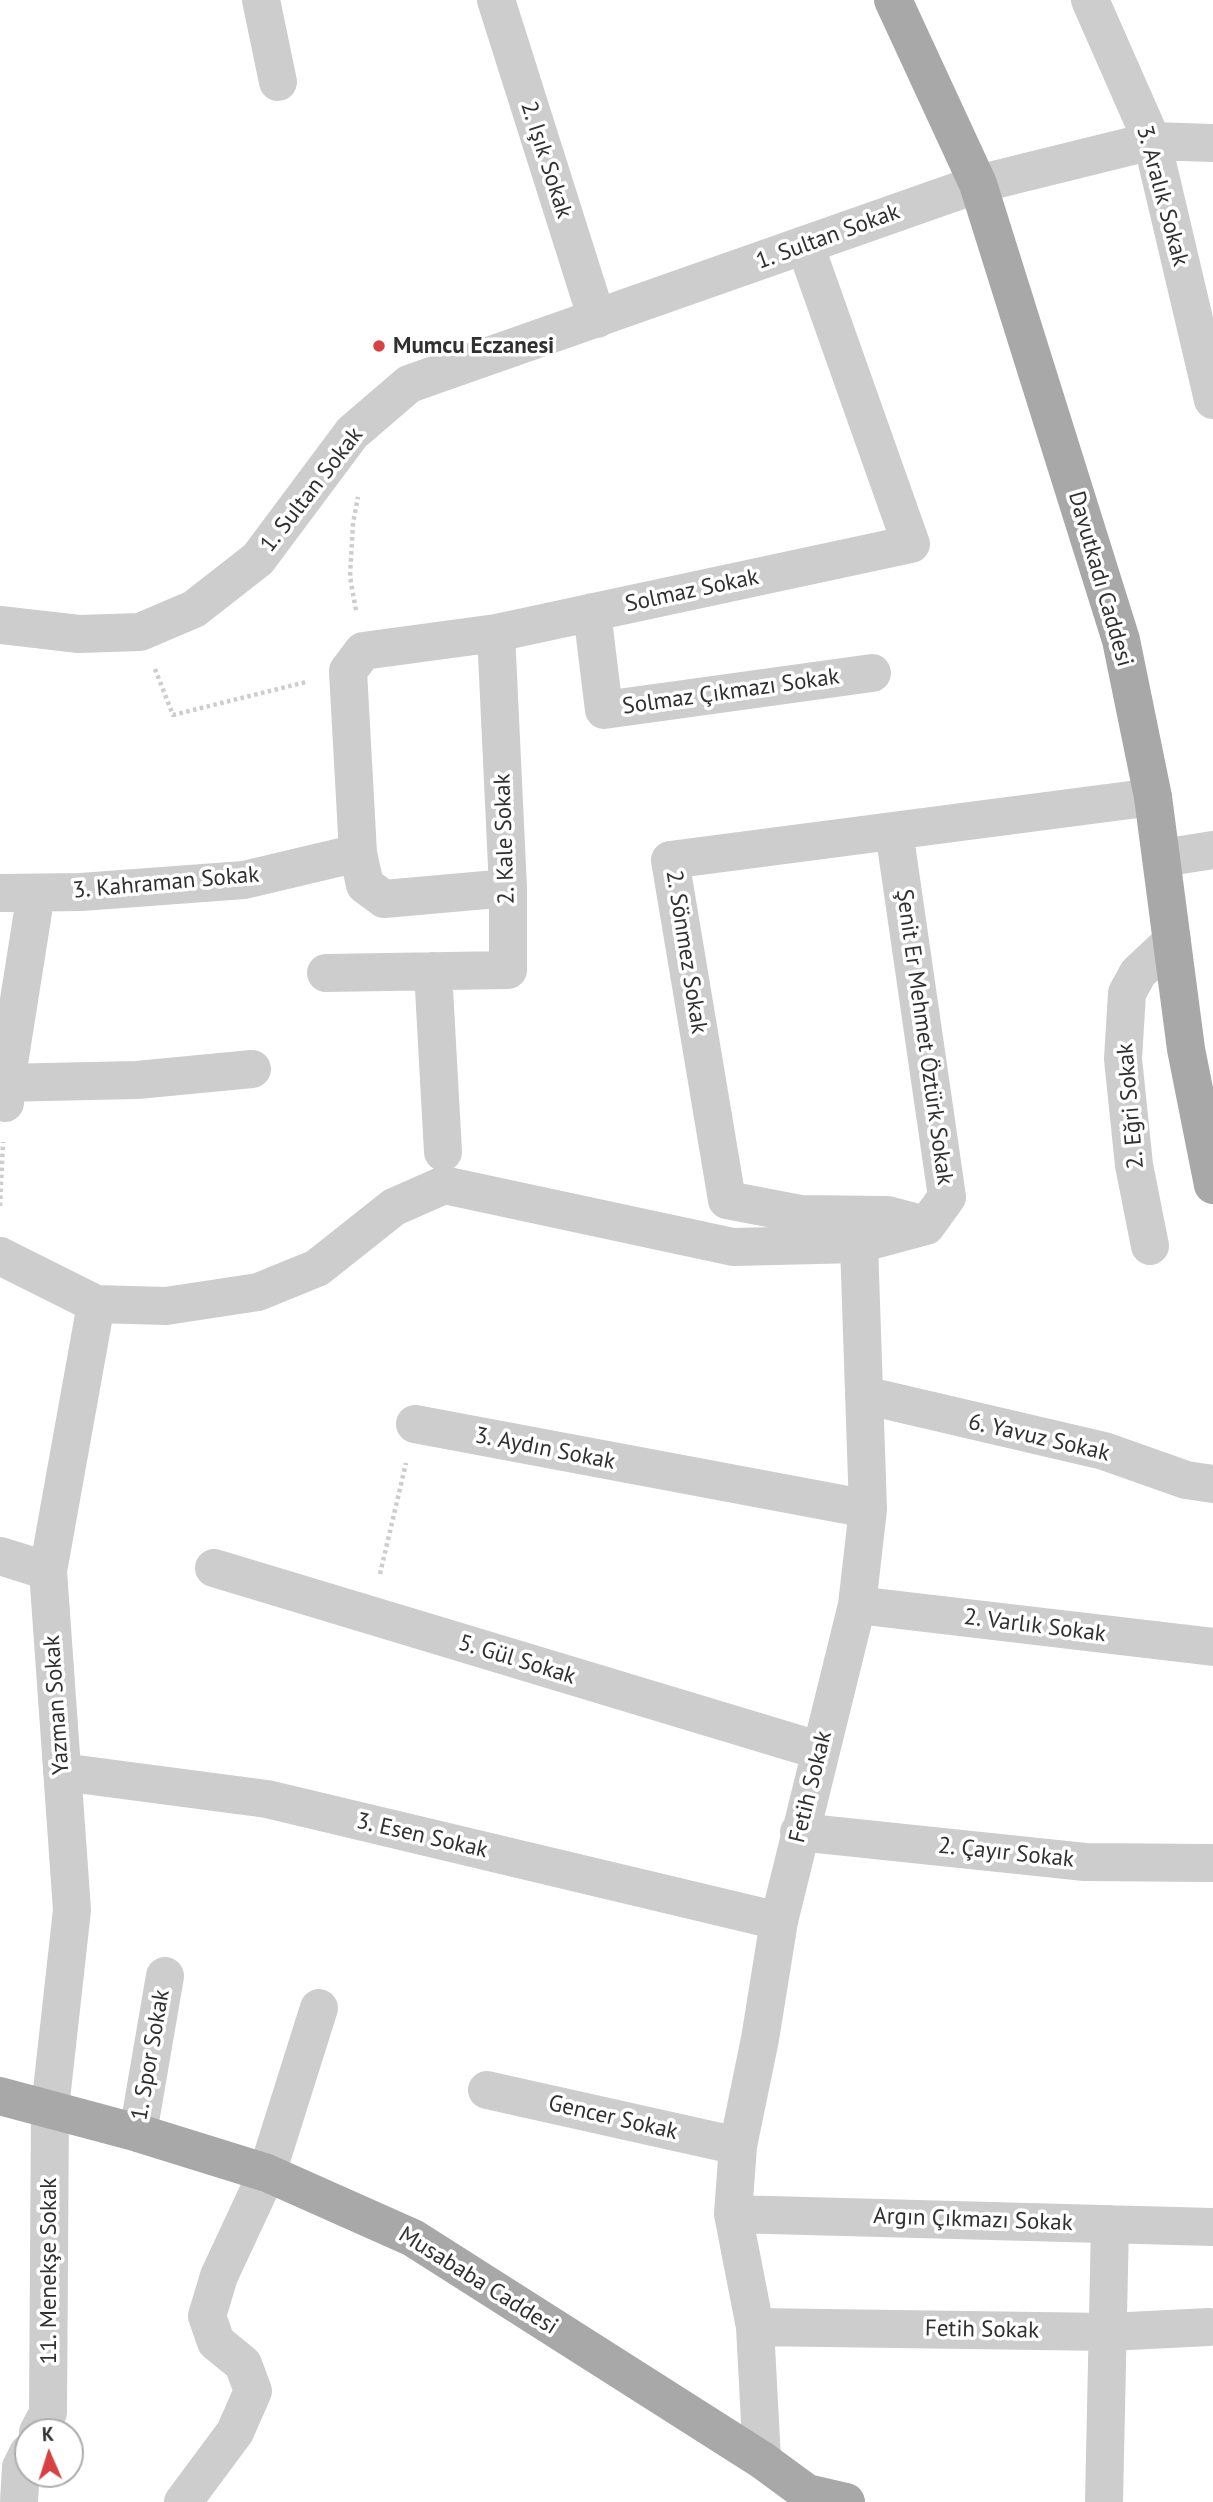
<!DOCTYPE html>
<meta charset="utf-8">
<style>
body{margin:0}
#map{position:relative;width:1213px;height:2502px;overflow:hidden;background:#fff;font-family:"PT Sans",sans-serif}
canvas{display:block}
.north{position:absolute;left:14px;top:2418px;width:70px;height:70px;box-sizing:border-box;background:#fff;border:2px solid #acacac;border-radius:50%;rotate:357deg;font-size:19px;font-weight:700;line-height:28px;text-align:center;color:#303030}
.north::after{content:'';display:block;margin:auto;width:24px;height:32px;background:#d84141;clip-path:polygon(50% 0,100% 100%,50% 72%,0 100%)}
</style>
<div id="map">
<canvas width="1213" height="2502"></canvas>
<div class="north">K</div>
</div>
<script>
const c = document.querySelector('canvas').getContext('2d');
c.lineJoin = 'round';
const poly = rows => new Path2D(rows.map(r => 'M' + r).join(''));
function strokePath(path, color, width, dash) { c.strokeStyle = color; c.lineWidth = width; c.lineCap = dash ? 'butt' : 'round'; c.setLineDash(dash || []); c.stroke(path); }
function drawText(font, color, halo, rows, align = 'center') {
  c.font = font + ' "PT Sans",sans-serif'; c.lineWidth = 7; c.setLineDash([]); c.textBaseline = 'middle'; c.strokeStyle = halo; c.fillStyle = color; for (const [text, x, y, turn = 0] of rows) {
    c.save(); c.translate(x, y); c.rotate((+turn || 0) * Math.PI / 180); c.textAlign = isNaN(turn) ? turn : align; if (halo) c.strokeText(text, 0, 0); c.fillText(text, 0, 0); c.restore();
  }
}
const path = poly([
 [356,610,350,577,353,523,358,497],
 [155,669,173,715,306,682],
 [0,1206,3,1142],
 [380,1574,406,1463]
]);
const minor = poly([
 [261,0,278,82],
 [496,0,597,319],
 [1090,0,1152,141,1213,400],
 [592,612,604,710,872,673],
 [0,625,79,634,140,632,194,609,258,559,352,433,409,384,978,184,1152,141,1213,143],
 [358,853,348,671,363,651,496,633,911,544,805,245],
 [1162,858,1213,850],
 [0,893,81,892,244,880,358,853,365,885,384,899,508,888],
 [433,971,443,1152],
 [326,973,508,970,508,888,496,633],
 [0,1083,137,1080,252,1069],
 [5,1103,6,1082,36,893],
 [914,1222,887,1215,800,1214,727,1200,670,860,1153,797],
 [1150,1246,1134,1165,1123,1059,1127,993,1138,973,1172,941],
 [0,1256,96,1304,166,1306,258,1292,317,1268,394,1207,444,1185,733,1247,859,1244,926,1226,947,1197,894,831],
 [864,1395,1104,1451,1186,1480,1213,1484],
 [415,1424,868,1509],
 [0,1556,48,1571],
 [214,1568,821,1751],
 [857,1605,1213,1647],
 [62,1772,267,1799,779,1921],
 [799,1832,1085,1862,1213,1863],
 [487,2090,738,2146],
 [138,2133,165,1976],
 [733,2214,1213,2227],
 [755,2327,1108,2332,1209,2327],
 [38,2432,48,2413,50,2108,72,1910,48,1571,96,1304],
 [762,2460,755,2327,733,2214,738,2146,760,2039,779,1921,857,1605,868,1509,859,1244],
 [19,2502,21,2467,28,2453],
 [183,2502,235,2432,253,2391,243,2364,216,2342,207,2316,219,2276,267,2173,319,2008],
 [1104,2502,1110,2224]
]);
const major = poly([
 [893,0,978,184,1121,640,1153,797,1186,1049,1213,1185],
 [0,2096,138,2133,267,2173,413,2238,762,2460,807,2493,846,2502]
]);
const markers = [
 [379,346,7,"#d84141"]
];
const streetNames = [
 ["2. Işık Sokak",546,160,72],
 ["3. Aralık Sokak",1162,196,75],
 ["1. Sultan Sokak",828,237,-20],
 ["1. Sultan Sokak",312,490,-52],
 ["Davutkadı Caddesi",1100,579,74],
 ["Solmaz Sokak",692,591,-12],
 ["Solmaz Çıkmazı Sokak",731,692,-8],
 ["2. Kale Sokak",505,839,-92],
 ["3. Kahraman Sokak",166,883,-5],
 ["2. Sönmez Sokak",686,952,81],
 ["Şenit Er Mehmet Öztürk Sokak",924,1037,82],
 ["2. Eğri Sokak",1131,1106,-95],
 ["6. Yavuz Sokak",1039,1438,13],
 ["3. Aydın Sokak",545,1449,11],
 ["2. Varlık Sokak",1035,1626,7],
 ["5. Gül Sokak",517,1660,17],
 ["Yazman Sokak",57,1705,-94],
 ["Fetih Sokak",811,1787,-76],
 ["3. Esen Sokak",422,1836,13],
 ["2. Çayır Sokak",1006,1853,6],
 ["1. Spor Sokak",151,2055,-80],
 ["Gencer Sokak",613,2118,13],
 ["Argın Çıkmazı Sokak",973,2220,2],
 ["11. Menekşe Sokak",49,2271,-90],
 ["Musababa Caddesi",478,2281,32],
 ["Fetih Sokak",982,2330,1]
];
const poiNames = [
 ["Mumcu Eczanesi",393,346]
];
strokePath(path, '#cdcdcd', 4.5, [3.5, 3.5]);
strokePath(minor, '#cdcdcd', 38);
strokePath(major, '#a8a8a8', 38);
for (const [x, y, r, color] of markers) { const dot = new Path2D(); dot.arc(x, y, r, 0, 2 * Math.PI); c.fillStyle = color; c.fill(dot); strokePath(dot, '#fff', 2.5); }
drawText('23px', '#303030', '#fff', streetNames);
drawText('bold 23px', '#303030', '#fff', poiNames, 'left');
</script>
